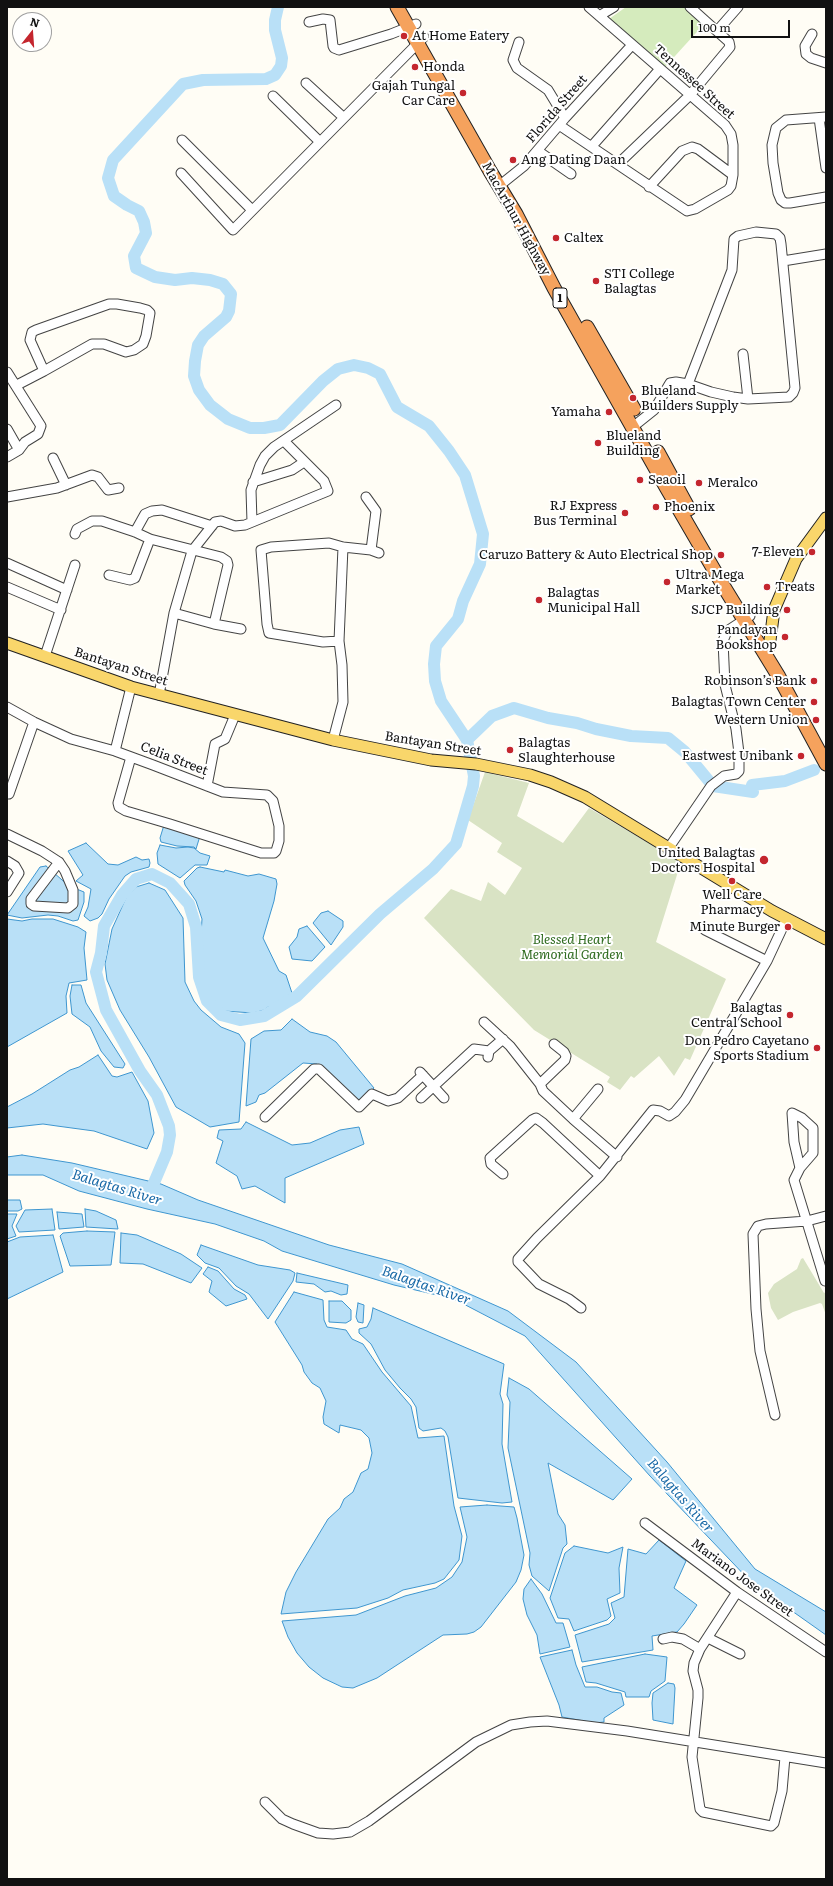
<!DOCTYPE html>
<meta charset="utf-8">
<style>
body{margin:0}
#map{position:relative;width:833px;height:1886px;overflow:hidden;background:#fffdf5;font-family:Literata,serif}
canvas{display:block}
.frame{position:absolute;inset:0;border:8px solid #111;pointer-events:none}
.north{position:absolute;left:12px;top:12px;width:40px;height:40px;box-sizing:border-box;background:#fff;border:1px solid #a0a0a0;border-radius:50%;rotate:17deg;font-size:11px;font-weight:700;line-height:16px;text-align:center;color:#111}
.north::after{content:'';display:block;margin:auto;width:14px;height:18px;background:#c4262e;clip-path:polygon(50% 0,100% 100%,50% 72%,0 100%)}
.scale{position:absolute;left:691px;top:20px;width:99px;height:18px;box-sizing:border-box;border:2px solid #111;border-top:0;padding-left:5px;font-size:12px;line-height:14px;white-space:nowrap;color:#111;-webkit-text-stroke:3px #fff;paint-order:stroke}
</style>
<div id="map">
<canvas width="833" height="1886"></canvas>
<div class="frame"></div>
<div class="north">N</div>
<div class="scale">100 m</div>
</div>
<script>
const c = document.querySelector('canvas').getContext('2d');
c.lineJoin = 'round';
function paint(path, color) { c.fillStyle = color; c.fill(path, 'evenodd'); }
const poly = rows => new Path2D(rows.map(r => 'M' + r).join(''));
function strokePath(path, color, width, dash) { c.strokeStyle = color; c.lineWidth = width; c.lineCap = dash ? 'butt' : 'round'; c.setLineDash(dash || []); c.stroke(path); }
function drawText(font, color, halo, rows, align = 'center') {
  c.font = font + ' Literata,serif'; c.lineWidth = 4; c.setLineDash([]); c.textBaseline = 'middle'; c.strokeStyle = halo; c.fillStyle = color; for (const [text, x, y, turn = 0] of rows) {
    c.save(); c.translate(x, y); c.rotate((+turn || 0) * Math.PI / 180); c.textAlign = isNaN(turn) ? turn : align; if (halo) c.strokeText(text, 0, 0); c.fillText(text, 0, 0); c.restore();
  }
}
const green = poly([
 [626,7,685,7,705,23,665,67,609,19]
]);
const cemetery = poly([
 [485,772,529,783,517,816,563,843,589,808,681,862,656,942,726,979,690,1060,685,1058,674,1076,659,1056,634,1078,631,1076,620,1090,607,1082,610,1077,534,1030,424,918,451,889,481,901,488,882,505,895,522,868,497,852,502,843,468,820],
 [803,1258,824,1293,826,1292,826,1315,822,1304,820,1303,793,1312,778,1320,771,1308,768,1293,774,1284,797,1269,801,1259]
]);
const water = poly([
 [164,825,200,836,196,849,194,847,177,846,161,842,160,838,164,825],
 [86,843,108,864,118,865,136,857,142,860,149,859,150,863,149,867,131,872,125,876,109,899,102,914,98,918,90,921,84,916,88,907,91,889,76,881,83,875,68,851,86,843],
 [160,845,176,848,188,847,194,848,200,853,210,856,207,865,195,865,180,878,158,864,157,853,160,845],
 [46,866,69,886,84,892,84,902,78,920,73,921,58,916,48,915,22,918,7,915,40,867,46,866],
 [200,867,224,872,225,870,248,876,259,874,276,879,277,884,274,901,263,938,279,971,286,975,292,993,273,1006,268,1007,264,1010,253,1013,224,1011,209,996,203,982,200,950,202,919,196,901,185,885,184,881,197,868,200,867],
 [149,883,165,890,183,918,185,982,194,1001,201,1010,221,1027,239,1034,245,1043,239,1122,210,1127,176,1107,149,1057,120,1010,107,980,105,964,112,929,126,898,136,887,149,883],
 [328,911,343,921,343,927,331,945,313,923,321,913,328,911],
 [7,919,22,921,32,919,53,919,78,927,86,932,84,948,87,980,69,983,66,996,67,1013,7,1047,7,919],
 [307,926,325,947,312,961,292,959,289,947,297,937,299,929,307,926],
 [72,985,81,985,86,1003,125,1064,123,1068,114,1067,101,1051,90,1027,72,1014,70,996,72,985],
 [292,1019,310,1032,327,1036,336,1042,374,1088,358,1102,317,1064,303,1063,265,1093,259,1095,256,1102,246,1106,251,1039,264,1031,281,1030,292,1019],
 [98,1055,112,1076,117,1077,132,1072,148,1101,154,1133,147,1149,94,1131,57,1126,43,1124,7,1128,7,1107,32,1094,70,1070,79,1067,98,1055],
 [246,1122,292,1145,310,1143,340,1130,359,1127,364,1144,285,1178,285,1203,255,1186,242,1189,237,1176,216,1163,223,1141,217,1138,219,1130,241,1129,246,1122],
 [22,1155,72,1163,161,1184,198,1200,329,1245,402,1264,508,1311,576,1362,667,1462,755,1569,826,1612,826,1635,751,1582,650,1476,525,1336,454,1299,394,1285,282,1251,264,1241,215,1224,147,1209,79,1191,43,1175,7,1175,7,1157,22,1155],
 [7,1200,20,1200,22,1209,18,1211,7,1211,7,1200],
 [52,1209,55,1230,19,1232,16,1226,25,1210,52,1209],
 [85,1209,96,1211,116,1220,118,1229,86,1227,85,1209],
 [57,1212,82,1214,84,1227,59,1229,57,1212],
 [7,1214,17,1214,12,1226,16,1236,7,1239,7,1214],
 [87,1231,115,1232,111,1265,70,1266,60,1236,63,1233,87,1231],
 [121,1233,137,1235,181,1254,202,1268,191,1283,143,1264,120,1263,121,1233],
 [53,1235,63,1272,7,1299,7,1242,20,1237,53,1235],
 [201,1245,258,1265,290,1270,295,1273,293,1281,268,1319,249,1294,236,1286,219,1268,205,1263,197,1255,201,1245],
 [208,1267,218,1271,234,1289,245,1295,247,1299,226,1306,209,1292,212,1281,203,1274,208,1267],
 [297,1273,348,1285,347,1294,341,1295,331,1291,325,1292,314,1284,296,1282,297,1273],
 [294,1292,323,1300,324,1320,327,1327,346,1330,352,1339,363,1344,382,1372,411,1406,418,1438,444,1436,454,1506,462,1536,459,1560,444,1579,435,1583,403,1590,388,1598,357,1608,281,1614,286,1592,296,1572,328,1519,340,1508,344,1499,353,1492,361,1473,368,1469,372,1453,369,1438,361,1430,340,1425,339,1433,324,1424,323,1417,326,1401,320,1388,312,1383,304,1372,302,1365,275,1322,294,1292],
 [329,1301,342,1301,351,1310,351,1320,346,1323,329,1322,329,1301],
 [358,1303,364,1305,363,1323,358,1322,356,1317,358,1303],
 [373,1308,504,1364,500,1394,503,1404,502,1444,512,1502,502,1503,458,1498,448,1437,445,1431,441,1428,423,1431,419,1428,416,1407,411,1399,400,1388,385,1370,371,1344,359,1333,359,1329,367,1327,371,1319,373,1308],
 [509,1378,529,1389,632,1479,613,1500,548,1463,558,1514,565,1525,567,1544,563,1548,549,1591,532,1576,529,1565,530,1553,508,1448,510,1402,507,1395,509,1378],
 [487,1505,514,1507,517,1518,524,1555,521,1570,516,1582,481,1627,474,1632,467,1634,443,1635,377,1678,353,1688,342,1687,323,1678,309,1667,297,1653,288,1637,282,1621,356,1615,405,1596,436,1588,452,1577,462,1562,467,1537,460,1507,487,1505],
 [659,1540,686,1561,674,1588,697,1605,684,1624,677,1632,652,1636,653,1650,582,1662,575,1635,609,1624,615,1618,611,1603,624,1597,628,1549,646,1554,659,1540],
 [574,1546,608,1553,623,1547,619,1568,620,1593,607,1599,611,1616,607,1620,574,1631,569,1619,558,1618,550,1598,565,1553,574,1546],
 [531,1579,542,1594,556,1623,563,1623,570,1647,540,1654,537,1635,527,1615,523,1599,524,1589,531,1579],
 [572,1650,576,1665,585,1687,597,1687,612,1692,621,1693,624,1705,604,1718,604,1722,595,1723,562,1717,559,1705,540,1657,572,1650],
 [645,1654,667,1657,665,1681,651,1691,649,1697,626,1697,625,1692,596,1683,586,1682,582,1667,645,1654],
 [668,1683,674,1684,675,1688,673,1724,653,1720,652,1703,653,1693,668,1683]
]);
const river = poly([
 [467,740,492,716,514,708,548,718,577,723,596,729,631,736,668,738,685,752,713,786,753,792,752,785,785,781,814,770],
 [148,1197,167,1152,170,1135,169,1126,157,1095,140,1071,106,1010,96,972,101,953,104,926,122,895,136,879,152,874,170,883,189,904,196,927,199,977,207,1001,221,1015,240,1020,264,1016,297,996,380,914,433,869,456,844,473,786,474,776,467,740,441,701,435,681,434,664,436,646,458,619,463,601,480,564,483,534,465,475,449,451,429,426,397,407,380,374,368,368,354,365,338,369,323,381,280,425,264,428,250,428,228,419,210,405,199,390,194,376,195,361,198,345,204,336,226,317,229,311,231,294,223,284,210,280,192,278,175,280,155,277,136,268,134,256,146,233,144,222,139,211,127,205,114,196,108,178,113,160,183,84,203,80,266,79,275,75,281,66,282,58,275,30,275,20,278,7]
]);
const minor = poly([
 [599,16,614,7],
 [309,22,323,19,330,20,333,46,334,48,339,50,391,34,416,24],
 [717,31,738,7],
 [812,34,805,46,806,54,811,58,826,63],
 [519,42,513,60,517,68,548,90,565,118],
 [306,83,343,117],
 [273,96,319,141],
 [826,117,786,120,776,128,772,145,773,163,778,193,781,200,785,203,790,203,826,197],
 [819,118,826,168],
 [559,125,687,211,695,209,728,190,731,186,733,175,733,145,731,134,725,125,589,7],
 [182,140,252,210],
 [592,146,660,69],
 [538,151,571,174],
 [618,164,690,95,730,47,729,42,690,7],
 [181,173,233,230,424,37],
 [499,186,524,166,565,118,632,45],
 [649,187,682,151,692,147,698,149,733,175],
 [783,261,826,254],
 [743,354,748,399],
 [7,372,41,426,38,434,25,442,19,450,7,457],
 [17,385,44,371,92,344,104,344,126,352,134,350,143,344,146,336,150,313,147,310,140,308,117,304,109,304,36,330,32,332,30,340,44,371],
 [634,426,654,410,670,383,676,382,688,384,711,392,733,397,748,399,789,397,793,393,795,388,781,244,780,238,776,234,756,232,738,236,734,239,732,270,688,384],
 [7,429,19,450],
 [53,458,66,485],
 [253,482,292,470,304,462],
 [7,497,57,488,92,475,98,477,108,490,119,488],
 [366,497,376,511,371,550],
 [252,522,251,490,260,465,265,456,274,447,336,405],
 [135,532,145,514,152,511,162,510,212,526],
 [75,534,77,529,92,521,102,521,135,532,150,539,221,557,227,561,228,565,214,624],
 [7,563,67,590],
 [109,575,130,580,135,578,150,539],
 [7,587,61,610],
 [174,613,214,624,241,629],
 [339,641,323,642,269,633,267,624,261,550,271,547,329,543,343,547,371,550,379,553],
 [45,656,75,565],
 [159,695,174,613,192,551,215,522,221,521,235,526,245,525,328,491,324,481,284,441],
 [7,707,34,722,71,739,115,751,153,765,223,792,267,795,273,801,279,826,279,841,276,851,274,853,261,853,170,824,126,811,119,807,118,803,131,757],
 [333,740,343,702,342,665,339,641,343,547],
 [115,751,131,687],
 [207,786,215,744,225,739,235,715],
 [9,794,34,722],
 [7,834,42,851,59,862,65,871,73,890,73,904,68,908,34,906,31,904,31,899,59,862],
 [668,849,711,786,724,776,736,774,739,771,739,753,736,729,725,685,723,641,727,631,750,616],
 [7,861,15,866,19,873,7,892],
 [705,930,767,961],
 [484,1022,510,1046,540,1084,543,1091,573,1119,617,1157],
 [488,1057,489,1051,503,1039],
 [420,1072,444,1098],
 [540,1084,565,1060,566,1056,564,1052,554,1044],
 [421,1098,474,1049,489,1051],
 [265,1117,314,1069,319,1069,359,1107,372,1094,388,1101,398,1098,423,1075],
 [573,1119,598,1089],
 [800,1168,794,1142,792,1113,802,1118,813,1128,813,1153,800,1168,794,1180,825,1281],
 [503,1174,491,1164,490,1158,532,1120,536,1118,543,1123,600,1176],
 [581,1308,569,1299,539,1284,518,1262,518,1259,537,1238,600,1176,653,1110,660,1111,669,1116,675,1112,685,1100,767,961,787,918],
 [775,1415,760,1351,756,1309,753,1234,758,1226,766,1224,807,1221,826,1216],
 [645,1523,737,1592,826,1652],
 [737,1592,700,1649,694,1663,693,1671,698,1690,698,1698,692,1757,700,1809,703,1812,771,1826,774,1823,782,1791,785,1757],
 [708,1638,740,1654],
 [663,1639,672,1637,683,1639,700,1649],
 [265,1802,282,1819,293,1824,318,1833,333,1834,350,1832,369,1821,476,1742,511,1725,530,1722,547,1721,627,1731,826,1763]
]);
const major = poly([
 [7,643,131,687,333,740,431,760,476,764,530,775,551,782,585,797,772,911,826,939],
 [764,652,769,648,774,610,796,559,826,518]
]);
const highway = poly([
 [397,7,490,171,516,214,554,288,666,487,724,587,779,677,826,764],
 [587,327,634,409],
 [658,452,689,509]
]);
const markers = [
 [404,36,4,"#c4262e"],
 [415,67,4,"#c4262e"],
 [463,93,4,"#c4262e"],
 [513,160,4,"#c4262e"],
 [556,238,4,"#c4262e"],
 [596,281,4,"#c4262e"],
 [633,398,4,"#c4262e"],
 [609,412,4,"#c4262e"],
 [598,443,4,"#c4262e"],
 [640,480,4,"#c4262e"],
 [699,483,4,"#c4262e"],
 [656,507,4,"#c4262e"],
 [625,513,4,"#c4262e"],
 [812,552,4,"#c4262e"],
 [721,555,4,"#c4262e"],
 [667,582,4,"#c4262e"],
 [767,587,4,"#c4262e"],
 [539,600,4,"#c4262e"],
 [787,610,4,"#c4262e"],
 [785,637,4,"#c4262e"],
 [814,681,4,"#c4262e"],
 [814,702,4,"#c4262e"],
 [816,720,4,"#c4262e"],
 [510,750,4,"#c4262e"],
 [801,756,4,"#c4262e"],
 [764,860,5,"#c4262e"],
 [732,881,4,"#c4262e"],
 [788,927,4,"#c4262e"],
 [790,1015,4,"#c4262e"],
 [817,1048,4,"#c4262e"]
];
const shields = [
 [560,298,14]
];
const shieldNames = [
 ["1",560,298]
];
const poiNames = [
 ["At Home Eatery",412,36,"left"],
 ["Honda",423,67,"left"],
 ["Gajah Tungal",455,86],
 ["Car Care",455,101],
 ["Ang Dating Daan",521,160,"left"],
 ["Caltex",564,238,"left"],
 ["STI College",604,274,"left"],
 ["Balagtas",604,289,"left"],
 ["Blueland",641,391,"left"],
 ["Builders Supply",641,406,"left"],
 ["Yamaha",601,412],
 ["Blueland",606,436,"left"],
 ["Building",606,451,"left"],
 ["Seaoil",648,480,"left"],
 ["Meralco",707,483,"left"],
 ["RJ Express",617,506],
 ["Bus Terminal",617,521],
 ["Phoenix",664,507,"left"],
 ["7-Eleven",804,552],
 ["Caruzo Battery & Auto Electrical Shop",713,555],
 ["Ultra Mega",675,575,"left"],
 ["Market",675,590,"left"],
 ["Treats",775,587,"left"],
 ["Balagtas",547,593,"left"],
 ["Municipal Hall",547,608,"left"],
 ["SJCP Building",779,610],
 ["Pandayan",777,630],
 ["Bookshop",777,645],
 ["Robinson’s Bank",806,681],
 ["Balagtas Town Center",806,702],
 ["Western Union",808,720],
 ["Balagtas",518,743,"left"],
 ["Slaughterhouse",518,758,"left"],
 ["Eastwest Unibank",793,756],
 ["United Balagtas",755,853],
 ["Doctors Hospital",755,868],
 ["Well Care",732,895,"center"],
 ["Pharmacy",732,910,"center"],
 ["Minute Burger",780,927],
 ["Balagtas",782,1008],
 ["Central School",782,1023],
 ["Don Pedro Cayetano",809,1041],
 ["Sports Stadium",809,1056]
];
const streetNames = [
 ["Tennessee Street",694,82,42],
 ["Florida Street",557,109,-49],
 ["MacArthur Highway",516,219,61],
 ["Bantayan Street",121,667,18],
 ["Bantayan Street",433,744,9],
 ["Celia Street",174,759,21],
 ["Mariano Jose Street",742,1578,36]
];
const parkNames = [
 ["Blessed Heart",572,940],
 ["Memorial Garden",572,955]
];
const waterNames = [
 ["Balagtas River",117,1188,17],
 ["Balagtas River",426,1286,19],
 ["Balagtas River",680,1496,49]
];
paint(green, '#d5ebbd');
paint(cemetery, '#d9e3c4');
paint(water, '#b9e0f7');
strokePath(water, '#3f96cf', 1);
strokePath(river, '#b9e0f7', 12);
strokePath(minor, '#444', 11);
strokePath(major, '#222', 13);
strokePath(highway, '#222', 15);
strokePath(minor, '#fff', 9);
strokePath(major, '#f9d66b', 11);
strokePath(highway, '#f5a25d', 13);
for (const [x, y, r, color] of markers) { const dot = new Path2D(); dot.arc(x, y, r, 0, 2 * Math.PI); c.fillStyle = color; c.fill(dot); strokePath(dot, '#fff', 1.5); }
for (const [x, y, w] of shields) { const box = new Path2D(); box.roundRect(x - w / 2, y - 10, w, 20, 3); c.fillStyle = '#fff'; c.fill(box); strokePath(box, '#111', 1); }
drawText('bold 12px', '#111', null, shieldNames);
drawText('13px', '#111', '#fff', poiNames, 'right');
drawText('13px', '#111', '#fff', streetNames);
drawText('italic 13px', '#2f6b1f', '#fff', parkNames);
drawText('italic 14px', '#1768a6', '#fff', waterNames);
</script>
